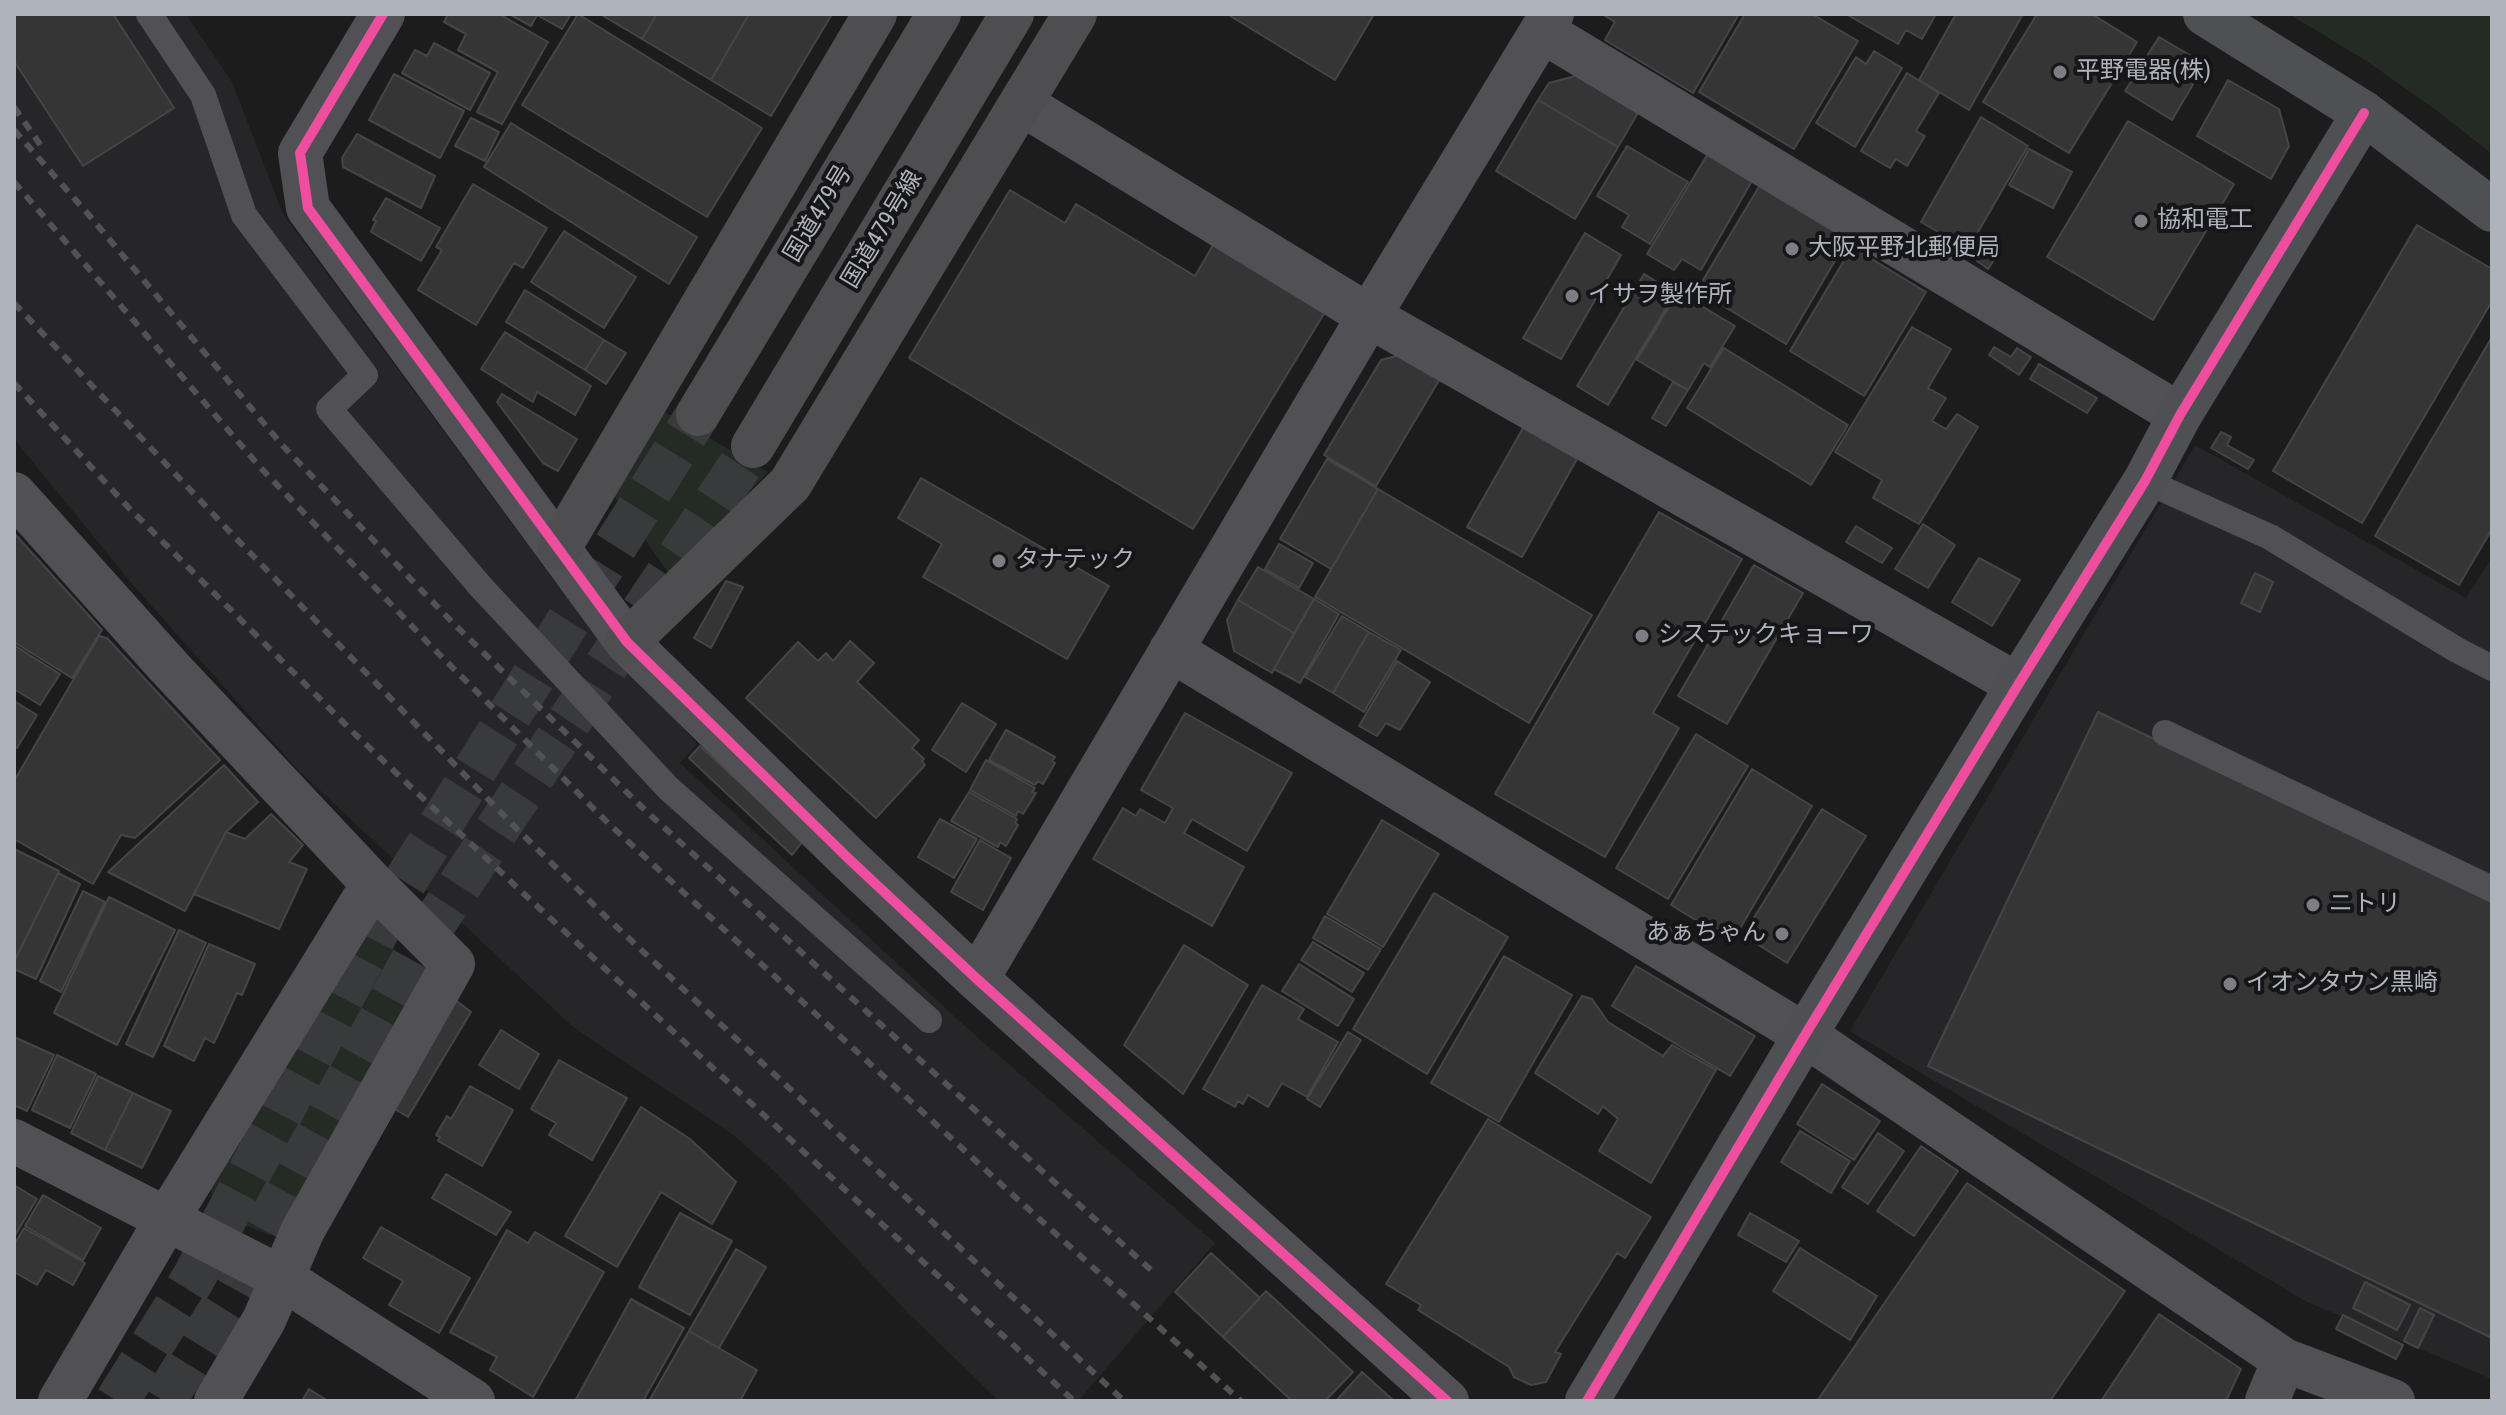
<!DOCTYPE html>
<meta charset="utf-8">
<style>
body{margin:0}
#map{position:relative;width:2506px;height:1415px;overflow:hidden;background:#1c1c1c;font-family:"Roboto Condensed",sans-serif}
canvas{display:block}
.frame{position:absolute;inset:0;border:16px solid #afb3bc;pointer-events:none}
</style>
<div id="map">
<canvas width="2506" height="1415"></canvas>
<div class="frame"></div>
</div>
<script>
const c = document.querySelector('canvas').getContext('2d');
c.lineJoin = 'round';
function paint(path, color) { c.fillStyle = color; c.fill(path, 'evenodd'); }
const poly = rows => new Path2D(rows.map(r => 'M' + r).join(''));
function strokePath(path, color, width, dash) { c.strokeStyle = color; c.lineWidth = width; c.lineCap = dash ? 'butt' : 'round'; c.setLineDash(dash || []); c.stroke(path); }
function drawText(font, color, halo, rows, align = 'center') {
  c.font = font + ' "Roboto Condensed","Noto Sans JP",sans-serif'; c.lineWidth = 8; c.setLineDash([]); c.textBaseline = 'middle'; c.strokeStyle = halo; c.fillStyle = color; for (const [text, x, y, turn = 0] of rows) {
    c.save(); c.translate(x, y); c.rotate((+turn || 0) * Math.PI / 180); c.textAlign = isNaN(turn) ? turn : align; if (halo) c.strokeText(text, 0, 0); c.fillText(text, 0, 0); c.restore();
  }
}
const built = poly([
 [14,14,186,14,232,82,283,214,552,578,697,744,680,763,967,1028,1215,1243,1078,1401,999,1401,908,1313,775,1172,736,1137,572,1026,298,770,134,586,14,439],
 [2195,445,2466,598,2492,558,2492,1379,2307,1302,1850,1031]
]);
const green = poly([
 [2289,14,2492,14,2492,154,2440,113,2368,62],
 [663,411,768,472,670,575,613,494],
 [367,927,395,950,420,976,416,997,290,1225,269,1235,232,1219,212,1203,211,1187]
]);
const building = poly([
 [14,14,113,14,174,108,83,166,14,61,14,14],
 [448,14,499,14,548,42,502,124,477,112,498,72,458,50,466,34,444,22,448,14],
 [509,14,571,14,562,29,537,15,531,26,509,14],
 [578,14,762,128,707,217,522,105,578,14],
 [600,14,657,14,642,39,600,14],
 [657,14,749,14,711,80,642,39,657,14],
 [749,14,832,14,771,116,711,80,749,14],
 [1227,14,1374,14,1335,80,1227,14],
 [1602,14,1739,14,1693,93,1605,40,1615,22,1602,14],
 [1745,14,1812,14,1858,41,1794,149,1699,92,1745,14],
 [1846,14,1936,14,1922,39,1906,30,1898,44,1846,14],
 [1956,14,2023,14,1969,110,1919,80,1956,14],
 [2037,14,2092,14,2137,42,2069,153,1983,102,2037,14],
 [2159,37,2205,64,2172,120,2125,91,2159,37],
 [434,43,490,73,470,110,402,73,415,50,427,56,434,43],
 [1874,51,1902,68,1855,147,1816,123,1856,57,1866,64,1874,51],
 [1907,73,1939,93,1916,131,1925,136,1907,166,1896,159,1890,168,1861,151,1907,73],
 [394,74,464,111,440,158,369,120,394,74],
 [1579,75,1639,111,1618,147,1538,100,1549,83,1579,75],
 [2228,80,2279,109,2289,146,2271,179,2197,136,2228,80],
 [1538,100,1618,147,1575,219,1496,171,1538,100],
 [1981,117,2028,146,1968,249,1921,222,1981,117],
 [471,118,499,132,485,161,455,146,471,118],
 [2128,121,2234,184,2153,320,2047,257,2128,121],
 [511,123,697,237,669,284,484,167,511,123],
 [357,134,435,176,421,208,343,167,342,158,357,134],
 [1627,146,1688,182,1650,244,1622,227,1629,215,1597,196,1627,146],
 [2029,149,2072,172,2053,208,2009,185,2029,149],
 [1709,152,1753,179,1701,270,1682,259,1674,270,1647,254,1709,152],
 [473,184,547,228,523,268,514,263,476,325,418,290,442,250,436,247,473,184],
 [1760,185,1849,237,1786,344,1697,290,1760,185],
 [1010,190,1065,223,1076,204,1195,276,1216,240,1328,307,1193,529,909,358,1010,190],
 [386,198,440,228,421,261,371,232,376,221,373,220,386,198],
 [2417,225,2492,269,2492,301,2362,523,2273,471,2417,225],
 [564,231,636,277,604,328,531,282,564,231],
 [1585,233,1621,255,1561,359,1523,338,1585,233],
 [1976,237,1999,252,1988,269,1966,253,1976,237],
 [1852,247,1926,292,1864,396,1790,351,1852,247],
 [1644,274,1675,293,1608,405,1577,386,1644,274],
 [525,290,604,340,585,370,506,322,525,290],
 [1678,292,1735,326,1710,367,1704,363,1688,390,1637,360,1678,292],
 [1912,327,1951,349,1928,388,1946,398,1932,421,1946,429,1957,414,1978,427,1919,524,1873,498,1882,480,1835,452,1912,327],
 [505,332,591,386,575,415,537,392,533,402,481,369,505,332],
 [2492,337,2492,529,2459,585,2375,536,2492,337],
 [604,340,626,353,606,384,585,370,604,340],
 [1994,347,2011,357,2017,348,2031,357,2019,375,1989,355,1994,347],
 [1724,348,1848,425,1811,485,1687,408,1724,348],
 [1404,354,1441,377,1376,486,1324,455,1381,360,1404,354],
 [2039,364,2097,398,2087,413,2030,379,2039,364],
 [1673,382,1688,390,1666,426,1652,418,1673,382],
 [502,394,577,439,558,471,543,463,497,402,502,394],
 [1523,428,1577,459,1522,557,1467,527,1523,428],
 [2221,432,2231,437,2227,445,2254,460,2248,469,2211,448,2221,432],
 [1327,459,1378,489,1331,569,1280,539,1327,459],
 [921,478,1109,586,1067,659,923,577,942,544,898,518,921,478],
 [1378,489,1592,615,1529,723,1315,597,1378,489],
 [1659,512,1742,559,1653,713,1679,728,1605,857,1495,794,1659,512],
 [1923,524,1955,545,1928,588,1895,569,1923,524],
 [1856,526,1892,548,1882,563,1846,542,1856,526],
 [14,533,102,630,72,678,14,642,14,533],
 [1279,544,1313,563,1299,588,1265,569,1279,544],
 [1979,558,2020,580,1992,626,1952,602,1979,558],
 [1754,565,1803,593,1727,724,1678,696,1754,565],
 [1258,567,1314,599,1294,633,1238,600,1258,567],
 [2255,573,2273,582,2260,612,2241,603,2255,573],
 [726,581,743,587,711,648,694,638,726,581],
 [1314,599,1339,614,1300,683,1274,669,1314,599],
 [1238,600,1294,633,1272,673,1234,651,1227,620,1238,600],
 [1342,616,1369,632,1333,693,1305,677,1342,616],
 [1369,632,1401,650,1364,712,1333,693,1369,632],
 [99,636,107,638,220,760,135,838,121,835,93,884,14,839,14,781,99,636],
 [850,641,874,663,857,682,919,740,912,748,924,759,922,761,925,765,876,818,746,698,798,642,818,661,826,653,833,661,850,641],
 [14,645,60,674,40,705,14,689,14,645],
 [1397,661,1430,682,1400,730,1386,723,1377,736,1359,726,1397,661],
 [14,701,37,715,17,748,14,746,14,701],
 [962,703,996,724,966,772,932,750,962,703],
 [2098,712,2492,902,2492,1338,1928,1066,2098,712],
 [1185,713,1292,773,1247,851,1192,819,1184,833,1244,867,1212,926,1093,859,1123,808,1136,816,1140,809,1165,823,1173,808,1141,790,1185,713],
 [1006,730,1055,757,1052,761,1055,763,1043,784,1038,781,1035,785,989,760,1006,730],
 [1696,734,1748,766,1668,899,1616,868,1696,734],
 [700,746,803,841,792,855,689,758,700,746],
 [986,760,1035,788,1032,792,1036,793,1023,814,1018,811,1016,816,970,790,986,760],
 [224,765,258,802,226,832,185,911,108,872,224,765],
 [1752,769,1812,806,1732,942,1671,905,1752,769],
 [969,792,1017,819,1015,823,1018,825,1006,846,1000,842,998,847,951,821,969,792],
 [1822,809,1866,836,1787,963,1743,935,1822,809],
 [271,814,303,845,289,862,307,869,279,929,194,894,226,832,245,839,271,814],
 [940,819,977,839,954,878,918,857,940,819],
 [1382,820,1439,854,1383,947,1327,914,1382,820],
 [980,840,1011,858,983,910,951,892,980,840],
 [14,849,59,871,14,962,14,849],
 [58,873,80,884,36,979,14,969,14,961,58,873],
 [83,891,105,902,61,992,40,981,83,891],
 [1434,893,1508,937,1427,1074,1353,1029,1434,893],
 [109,897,175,930,117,1045,54,1013,109,897],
 [1325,916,1381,949,1368,970,1313,938,1325,916],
 [179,930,206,943,153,1057,126,1044,179,930],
 [1313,942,1364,973,1352,992,1301,960,1313,942],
 [209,944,255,964,242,995,237,993,214,1043,205,1038,194,1061,164,1046,209,944],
 [1184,945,1248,985,1183,1094,1124,1045,1184,945],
 [1504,956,1572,995,1499,1122,1431,1083,1504,956],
 [1299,964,1354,999,1338,1026,1282,991,1299,964],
 [1636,966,1755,1036,1730,1076,1612,1006,1636,966],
 [1262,985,1304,1009,1298,1019,1338,1042,1307,1097,1282,1083,1268,1107,1248,1095,1243,1104,1238,1101,1235,1107,1203,1089,1262,985],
 [1582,996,1592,999,1608,1022,1663,1056,1672,1045,1716,1070,1651,1183,1599,1151,1618,1119,1603,1106,1598,1114,1535,1073,1582,996],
 [454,999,471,1012,408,1117,390,1106,454,999],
 [501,1030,539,1054,519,1089,479,1065,501,1030],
 [1348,1032,1361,1040,1320,1107,1307,1099,1348,1032],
 [14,1037,54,1055,27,1111,14,1105,14,1037],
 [57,1055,96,1074,70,1128,32,1110,57,1055],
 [559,1060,627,1098,592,1160,549,1135,556,1123,531,1109,559,1060],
 [98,1076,133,1093,105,1150,71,1133,98,1076],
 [1822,1084,1880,1121,1854,1160,1797,1124,1822,1084],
 [470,1086,513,1110,482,1166,438,1141,440,1137,436,1135,447,1116,451,1119,470,1086],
 [133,1093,171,1111,142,1168,105,1150,133,1093],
 [641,1107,690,1139,736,1182,712,1224,661,1192,617,1267,565,1236,641,1107],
 [1488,1119,1651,1217,1625,1258,1617,1253,1555,1352,1561,1354,1546,1382,1531,1385,1514,1377,1509,1367,1418,1310,1421,1305,1386,1284,1488,1119],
 [1800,1131,1850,1161,1831,1193,1781,1162,1800,1131],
 [1878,1133,1904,1151,1868,1204,1842,1187,1878,1133],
 [1921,1146,1958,1171,1914,1236,1877,1211,1921,1146],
 [446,1174,511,1212,496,1235,432,1198,446,1174],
 [1967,1183,2125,1291,2050,1401,1817,1401,1967,1183],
 [14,1185,37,1199,14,1237,14,1185],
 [43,1195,101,1228,83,1260,25,1226,43,1195],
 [680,1213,732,1241,690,1315,639,1287,680,1213],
 [1750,1213,1799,1241,1786,1262,1738,1235,1750,1213],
 [381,1227,470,1278,439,1333,389,1305,403,1281,363,1258,381,1227],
 [24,1228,85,1263,73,1285,46,1270,37,1285,14,1272,14,1245,24,1228],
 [507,1230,528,1243,535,1232,604,1272,533,1397,490,1370,497,1357,450,1332,507,1230],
 [1800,1248,1877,1296,1850,1340,1773,1291,1800,1248],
 [736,1249,766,1267,719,1348,689,1331,736,1249],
 [1211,1253,1260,1298,1223,1337,1175,1292,1211,1253],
 [2365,1282,2410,1305,2397,1330,2353,1308,2365,1282],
 [1266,1291,1353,1372,1325,1401,1292,1401,1223,1337,1266,1291],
 [631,1299,684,1328,643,1401,575,1401,631,1299],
 [2420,1308,2434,1315,2418,1348,2404,1341,2420,1308],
 [2159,1314,2241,1369,2226,1401,2101,1401,2159,1314],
 [2343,1315,2403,1345,2396,1359,2336,1329,2343,1315],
 [689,1331,757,1370,740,1401,649,1401,689,1331],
 [1362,1372,1394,1401,1336,1401,1362,1372],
 [309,1389,328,1401,302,1401,309,1389]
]);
const highwayTunnel = poly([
 [117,1401,193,1279,396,896,698,414],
 [164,1401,227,1299,427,934,753,446]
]);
const lane = poly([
 [149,14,203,95,244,215,365,375,329,409,480,586,668,788,929,1020],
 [2145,481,2270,537,2457,650,2492,668],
 [2165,733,2492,889]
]);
const street = poly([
 [383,14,300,153,308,208,627,642,849,859,977,979,1447,1401],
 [1542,31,2180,415],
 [1022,104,1369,316,2018,685],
 [14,494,169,667,373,884,453,964,303,1230,264,1320,216,1401],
 [1171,650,1805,1035,2284,1360,2393,1401],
 [977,979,1369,316,1552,14],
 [14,1141,282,1278,473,1401],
 [60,1401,167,1219,373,884],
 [2267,1401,2284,1360]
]);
const secondary = poly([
 [2205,14,2364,113,2492,210],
 [1587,1401,1805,1035,2018,685,2145,481,2180,415,2364,113]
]);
const highway = poly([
 [698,414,939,14],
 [753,446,1012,14],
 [559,548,875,14],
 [627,642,790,484,1075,14]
]);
const rail = poly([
 [14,107,44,150],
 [14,130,88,214,283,446,453,623,647,812,1151,1270],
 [14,182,260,467,429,644,609,824,1014,1196,1241,1401],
 [14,303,231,533,515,827,605,916,1124,1401],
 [14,383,128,507,355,734,523,893,1074,1401]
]);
const cycleway = poly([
 [383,14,300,153,308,208,627,642,849,859,977,979,1447,1401],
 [1587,1401,1805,1035,2018,685,2145,481,2180,415,2364,113]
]);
const markers = [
 [2060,72,8,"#7c7e84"],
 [2141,221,8,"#7c7e84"],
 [1792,249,8,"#7c7e84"],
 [1572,296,8,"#7c7e84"],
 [999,561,8,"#7c7e84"],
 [1642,636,8,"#7c7e84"],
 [2313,905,8,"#7c7e84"],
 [1782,934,8,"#7c7e84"],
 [2230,984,8,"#7c7e84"]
];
const poiNames = [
 ["平野電器(株)",2076,72],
 ["協和電工",2157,221],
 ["大阪平野北郵便局",1808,249],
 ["イサヲ製作所",1588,296],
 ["タナテック",1015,561],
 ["システックキョーワ",1658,636],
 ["ニトリ",2329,905],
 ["あぁちゃん",1766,934,"right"],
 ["イオンタウン黒崎",2246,984]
];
const streetNames = [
 ["国道479号",819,214,-59],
 ["国道479号線",883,230,-59]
];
paint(built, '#262628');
paint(green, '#242b25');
paint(building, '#353536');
strokePath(building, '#454548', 2);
strokePath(highwayTunnel, '#393a3c', 44, [44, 22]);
strokePath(lane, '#515155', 26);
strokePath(street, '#515155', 44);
strokePath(secondary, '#4f5053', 44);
strokePath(highway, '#4e4e51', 44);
strokePath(rail, '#515254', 6, [10, 8]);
strokePath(cycleway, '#ef4d9e', 10);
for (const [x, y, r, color] of markers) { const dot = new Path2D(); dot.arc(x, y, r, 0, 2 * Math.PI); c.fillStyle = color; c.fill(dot); strokePath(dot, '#161618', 3); }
drawText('24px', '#afb3bc', '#161618', poiNames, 'left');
drawText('24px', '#afb3bc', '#161618', streetNames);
</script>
